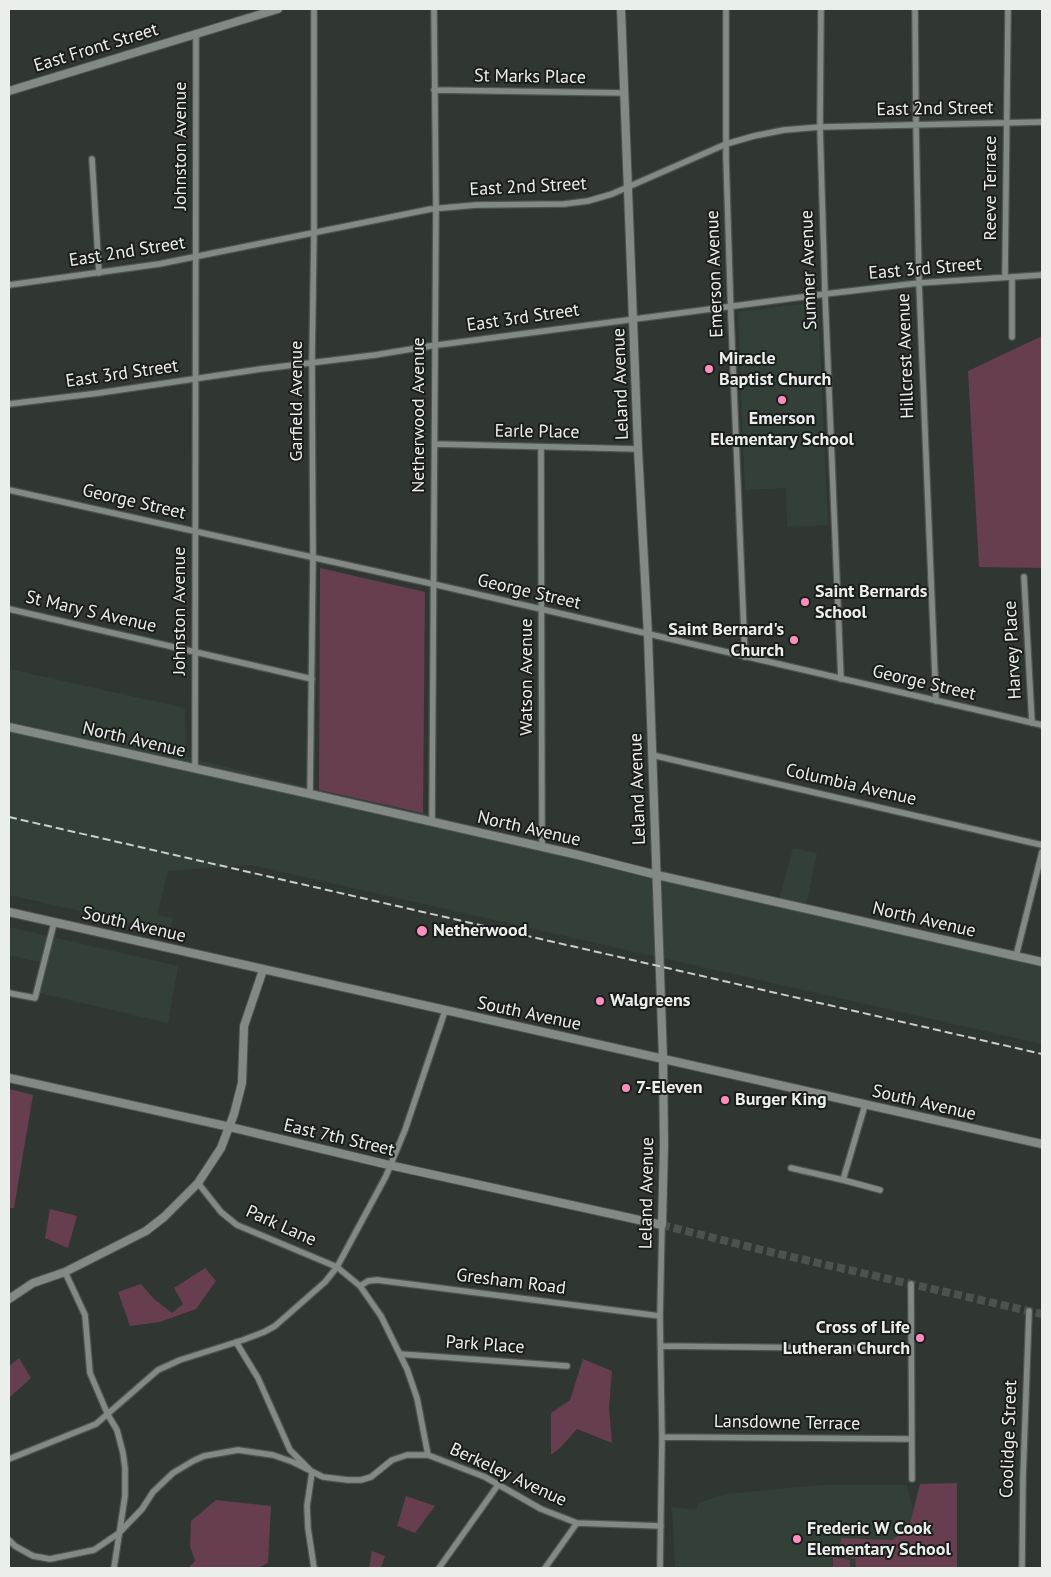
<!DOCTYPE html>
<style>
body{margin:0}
#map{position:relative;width:1051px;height:1577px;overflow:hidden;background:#303632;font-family:"PT Sans",sans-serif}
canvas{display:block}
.frame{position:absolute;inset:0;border:10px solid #ebefec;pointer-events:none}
</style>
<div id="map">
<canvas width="1051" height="1577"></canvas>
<div class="frame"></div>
</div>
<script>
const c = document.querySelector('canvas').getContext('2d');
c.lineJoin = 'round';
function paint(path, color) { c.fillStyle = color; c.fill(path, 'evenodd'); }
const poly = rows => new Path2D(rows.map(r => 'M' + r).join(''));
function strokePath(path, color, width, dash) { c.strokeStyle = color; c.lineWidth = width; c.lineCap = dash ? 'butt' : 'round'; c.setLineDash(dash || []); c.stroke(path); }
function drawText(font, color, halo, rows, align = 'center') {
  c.font = font + ' "PT Sans",sans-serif'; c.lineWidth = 4; c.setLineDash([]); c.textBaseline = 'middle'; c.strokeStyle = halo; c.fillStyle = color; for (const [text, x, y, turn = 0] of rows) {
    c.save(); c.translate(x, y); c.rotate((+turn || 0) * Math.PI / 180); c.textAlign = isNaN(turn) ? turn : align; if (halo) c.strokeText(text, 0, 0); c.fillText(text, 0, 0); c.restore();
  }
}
const built = poly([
 [818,302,828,525,787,527,786,488,745,490,738,312],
 [9,669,185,708,186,757,319,790,423,813,778,904,793,848,817,853,805,911,1042,967,1042,1044,251,865,168,871,157,915,173,918,170,931,9,895],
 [9,927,178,966,168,1023,35,992,42,963,9,955],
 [820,1485,907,1485,927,1568,675,1568,672,1507,696,1510,698,1503,726,1494]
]);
const green = poly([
 [1042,336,1042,568,979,567,968,371],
 [320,568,425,592,423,813,319,790],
 [9,1089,33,1095,14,1208,9,1208],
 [50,1209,77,1216,68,1248,45,1238],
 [205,1268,216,1281,196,1309,160,1322,130,1326,118,1292,141,1284,154,1299,172,1313,183,1304,174,1288],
 [19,1358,31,1378,9,1398,9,1366],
 [583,1359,612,1371,609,1407,612,1443,577,1429,561,1447,551,1455,551,1413,570,1400],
 [957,1483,957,1568,856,1568,855,1558,839,1556,841,1538,892,1540,909,1528,920,1484],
 [406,1496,435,1506,415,1533,397,1526],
 [216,1500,271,1506,268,1563,258,1568,188,1568,195,1561,190,1546,191,1521],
 [372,1551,385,1556,381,1568,369,1568],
 [833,1557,850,1560,850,1568,833,1568]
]);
const secondaryTunnel = poly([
 [662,1225,766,1251,1042,1314]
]);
const street = poly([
 [726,9,726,158,731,318,745,657],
 [821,9,820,127,825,294,841,679],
 [915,9,916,125,919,283,936,701],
 [434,90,625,93],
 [92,159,99,273],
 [1005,277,1008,9],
 [1012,277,1012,337],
 [9,285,159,264,431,209,476,205,564,204,588,201,612,194,726,144,754,136,784,130,820,127,1042,122],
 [9,404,99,393,261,369,375,355,430,346,825,294,919,283,1042,275],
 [435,444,638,449],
 [541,448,542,847],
 [9,490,433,584,1042,725],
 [1024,577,1032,723],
 [9,609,312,679],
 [652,755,1042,845],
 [195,769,196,34],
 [310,794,313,558,312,361,314,233,314,9],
 [432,822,436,208,434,9],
 [1016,956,1042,852],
 [9,993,35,998,54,923],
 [791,1168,843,1180,880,1190],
 [843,1180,865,1105],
 [198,1183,221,1212,237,1225,337,1267,360,1286,381,1316,407,1369,417,1398,428,1455],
 [65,1272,85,1315,90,1373,108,1415,117,1430,123,1453,125,1468,125,1496,114,1568],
 [911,1284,912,1479],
 [360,1286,368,1281,377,1280,660,1316],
 [236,1342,258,1378,290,1450,312,1472,307,1506,308,1528,314,1568],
 [661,1346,911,1349],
 [400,1354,567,1366],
 [662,1437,911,1439],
 [9,1459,96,1424,158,1370,180,1360,243,1340,264,1332,275,1326,325,1282,337,1267,386,1176,405,1130,445,1011],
 [9,1540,15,1546,33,1556,50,1559,94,1550,119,1533,142,1509,153,1492,173,1473,193,1461,204,1456,238,1450,273,1455,293,1462,323,1477,348,1480,361,1480,371,1477,392,1460,407,1455,428,1455,485,1477,541,1509,577,1523,661,1526],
 [439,1568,498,1485],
 [545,1568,577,1523],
 [660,1568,662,1437,660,1316,662,1225],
 [1022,1568,1023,1478,1029,1311]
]);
const secondary = poly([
 [9,91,278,9],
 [9,727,310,794,578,855,657,875,1042,962],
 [9,912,1042,1144],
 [9,1078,230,1127,389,1165,662,1225,664,1145,663,1058,648,635,638,449,621,9],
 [9,1299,33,1283,65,1272,146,1231,164,1217,198,1183,221,1148,234,1114,242,1083,244,1026,263,970]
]);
const rail = poly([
 [9,817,1042,1054]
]);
const markers = [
 [709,369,5,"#fd8ebf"],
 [782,400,5,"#fd8ebf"],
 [805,602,5,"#fd8ebf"],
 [794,640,5,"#fd8ebf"],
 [422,931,6,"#fd8ebf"],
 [600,1001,5,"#fd8ebf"],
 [626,1088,5,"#fd8ebf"],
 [725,1100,5,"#fd8ebf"],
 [920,1338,5,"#fd8ebf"],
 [797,1539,5,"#fd8ebf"]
];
const streetNames = [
 ["East Front Street",96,48,-17],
 ["St Marks Place",530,77,1],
 ["East 2nd Street",935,109,-1],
 ["Johnston Avenue",181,146,-90],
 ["East 2nd Street",528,187,-3],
 ["Reeve Terrace",991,188,-90],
 ["East 2nd Street",127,252,-9],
 ["East 3rd Street",925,269,-5],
 ["Sumner Avenue",809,270,-92],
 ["Emerson Avenue",715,274,-92],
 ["East 3rd Street",523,318,-8],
 ["Hillcrest Avenue",906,356,-92],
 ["East 3rd Street",122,374,-8],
 ["Leland Avenue",621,384,-92],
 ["Garfield Avenue",297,401,-90],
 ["Netherwood Avenue",419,415,-90],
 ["Earle Place",537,432,1],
 ["George Street",134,502,13],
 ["George Street",529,592,13],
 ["Johnston Avenue",180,611,-90],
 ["St Mary S Avenue",91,612,13],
 ["Harvey Place",1013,650,-93],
 ["Watson Avenue",527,677,-90],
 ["George Street",924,683,13],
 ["North Avenue",134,740,13],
 ["Columbia Avenue",851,785,13],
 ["Leland Avenue",638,789,-92],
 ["North Avenue",529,829,13],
 ["North Avenue",924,920,13],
 ["South Avenue",134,925,13],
 ["South Avenue",529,1014,12],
 ["South Avenue",924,1103,13],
 ["East 7th Street",339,1138,13],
 ["Leland Avenue",647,1193,-89],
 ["Park Lane",281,1226,24],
 ["Gresham Road",511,1282,7],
 ["Park Place",485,1345,4],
 ["Lansdowne Terrace",787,1423,1],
 ["Coolidge Street",1009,1439,-88],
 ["Berkeley Avenue",508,1475,25]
];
const poiNames = [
 ["Miracle",719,359],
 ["Baptist Church",719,380],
 ["Emerson",782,419,"center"],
 ["Elementary School",782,440,"center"],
 ["Saint Bernards",815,592],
 ["School",815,613],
 ["Saint Bernard's",784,630,"right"],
 ["Church",784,651,"right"],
 ["Netherwood",433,931],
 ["Walgreens",610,1001],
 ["7-Eleven",636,1088],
 ["Burger King",735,1100],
 ["Cross of Life",910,1328,"right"],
 ["Lutheran Church",910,1349,"right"],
 ["Frederic W Cook",807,1529],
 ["Elementary School",807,1550]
];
paint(built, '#334038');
paint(green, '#663e4f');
strokePath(secondaryTunnel, '#4c524e', 8, [8, 4]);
strokePath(street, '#4f5451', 8);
strokePath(secondary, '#4f5451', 10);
strokePath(street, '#838a85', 5.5);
strokePath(secondary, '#838a85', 8);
strokePath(rail, '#cbcfcc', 2, [8, 4]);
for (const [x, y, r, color] of markers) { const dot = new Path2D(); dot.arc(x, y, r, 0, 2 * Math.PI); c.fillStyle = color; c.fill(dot); strokePath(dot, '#1a1d1b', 2); }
drawText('18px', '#ebefec', '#1a1d1b', streetNames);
drawText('bold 18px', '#ebefec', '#1a1d1b', poiNames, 'left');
</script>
